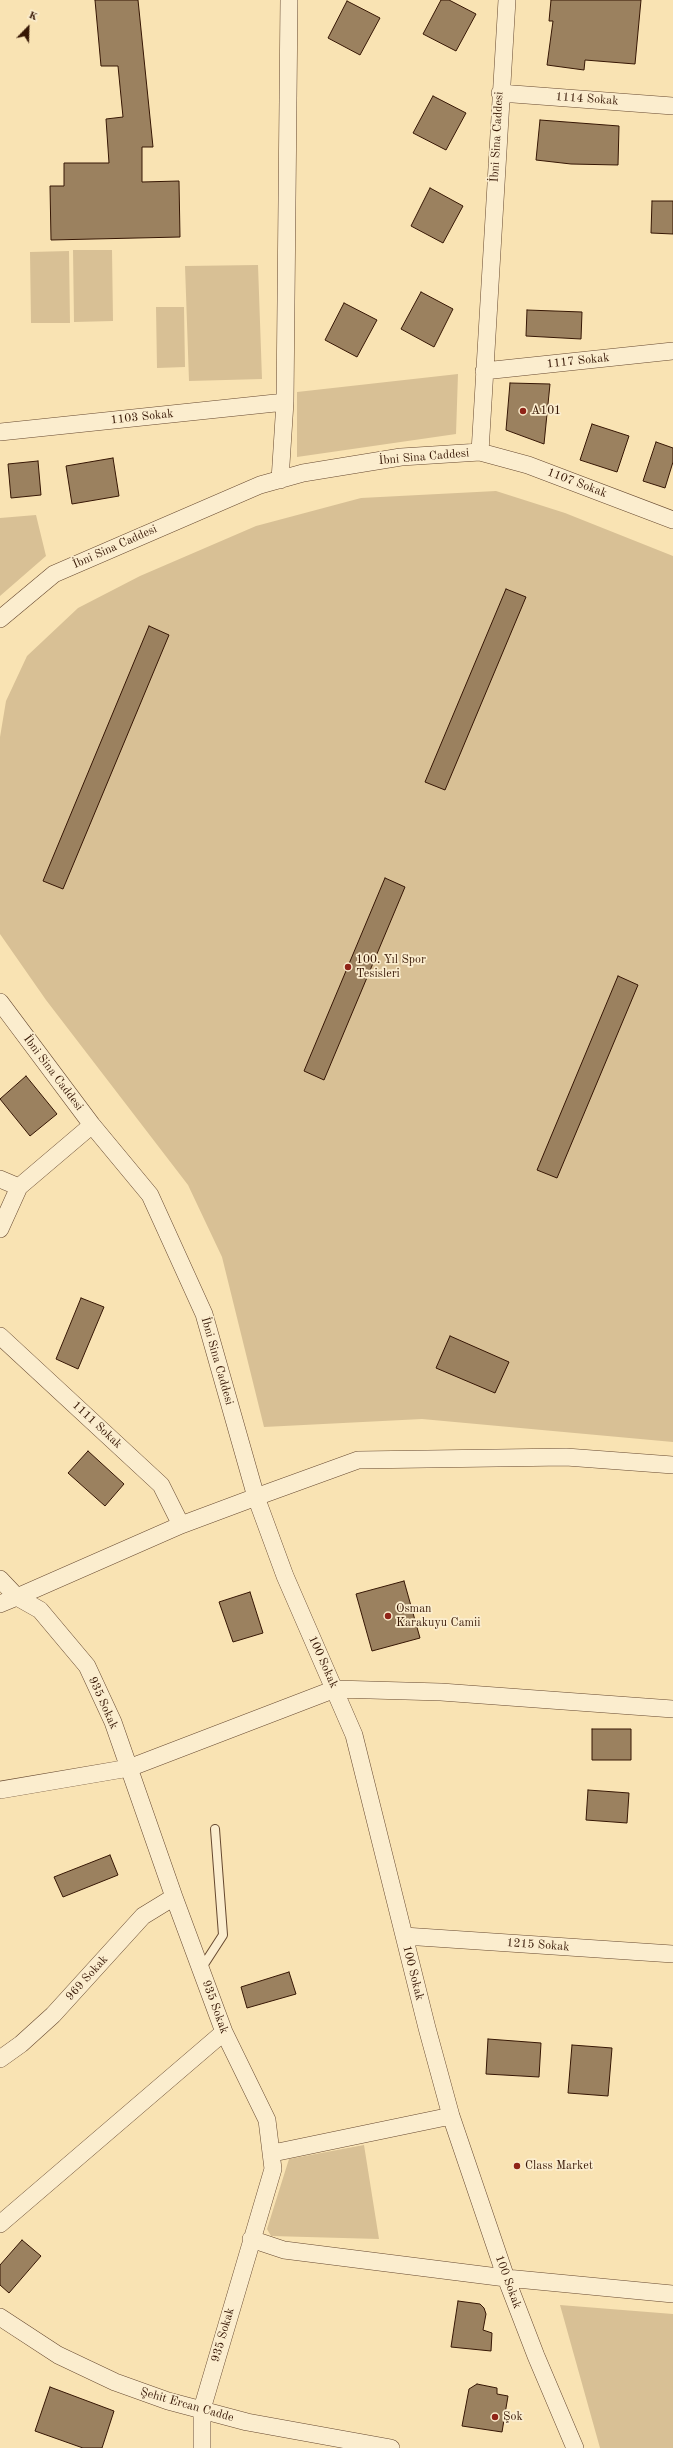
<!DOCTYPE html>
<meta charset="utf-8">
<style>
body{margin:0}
#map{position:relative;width:673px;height:2448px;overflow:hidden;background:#f9e3b3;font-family:"Old Standard TT",serif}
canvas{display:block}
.north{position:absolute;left:8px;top:8px;width:40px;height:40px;-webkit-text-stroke:3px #fbedce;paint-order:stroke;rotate:23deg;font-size:11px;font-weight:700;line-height:16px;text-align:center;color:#361604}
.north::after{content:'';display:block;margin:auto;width:14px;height:18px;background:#361604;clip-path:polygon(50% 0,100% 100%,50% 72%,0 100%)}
</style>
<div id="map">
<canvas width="673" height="2448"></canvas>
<div class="north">K</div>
</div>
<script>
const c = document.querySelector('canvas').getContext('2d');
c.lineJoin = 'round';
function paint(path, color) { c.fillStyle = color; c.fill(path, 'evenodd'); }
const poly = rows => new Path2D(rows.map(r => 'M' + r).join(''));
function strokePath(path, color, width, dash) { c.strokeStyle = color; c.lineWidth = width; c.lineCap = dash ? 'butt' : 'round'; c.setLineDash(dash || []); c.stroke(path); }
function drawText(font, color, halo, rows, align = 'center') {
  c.font = font + ' "Old Standard TT",serif'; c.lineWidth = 3.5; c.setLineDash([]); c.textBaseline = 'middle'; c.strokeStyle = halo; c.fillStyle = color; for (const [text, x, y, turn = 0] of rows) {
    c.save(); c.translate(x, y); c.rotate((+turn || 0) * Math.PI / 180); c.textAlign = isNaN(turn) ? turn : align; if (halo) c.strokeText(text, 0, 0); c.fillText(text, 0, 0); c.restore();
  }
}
const green = poly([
 [73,250,112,250,113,321,74,322],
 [69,251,70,323,31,323,30,252],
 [258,265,262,379,189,381,185,266],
 [156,307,184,307,185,367,157,368],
 [458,374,456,434,297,457,297,392],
 [496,491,565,513,673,556,673,1442,422,1419,264,1427,222,1257,188,1185,46,1000,0,934,0,737,6,701,27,656,78,608,140,576,256,526,361,498],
 [36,515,46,556,0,596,0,518],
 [364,2145,379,2239,271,2236,267,2229,289,2159],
 [560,2305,673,2314,673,2448,600,2448]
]);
const building = poly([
 [95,0,138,0,153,147,142,147,142,182,179,181,180,237,51,240,50,186,64,186,64,163,109,163,106,119,123,117,118,66,101,66,95,0],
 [441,0,449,0,476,14,456,51,423,34,441,0],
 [551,0,641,0,635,64,585,60,584,70,547,65,553,21,549,21,551,0],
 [347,1,380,18,360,55,328,38,347,1],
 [433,96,466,113,446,150,413,133,433,96],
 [540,120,619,126,618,165,571,164,536,160,540,120],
 [430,188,463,206,443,243,411,226,430,188],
 [652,201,673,201,673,234,651,233,652,201],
 [421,292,453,309,434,347,401,329,421,292],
 [344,303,377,320,357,357,325,340,344,303],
 [527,310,582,312,581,339,526,336,527,310],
 [510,383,550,384,544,444,506,430,510,383],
 [592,424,629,436,617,472,580,460,592,424],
 [656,442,673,448,673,462,665,488,643,481,656,442],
 [113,458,119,496,72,504,66,466,113,458],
 [38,461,41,495,11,498,8,464,38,461],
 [506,589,526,597,445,790,425,782,506,589],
 [149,626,169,635,63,889,43,881,149,626],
 [385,878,405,887,324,1080,304,1071,385,878],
 [618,976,638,985,557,1178,537,1170,618,976],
 [26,1076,57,1114,30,1136,0,1099,26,1076],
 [81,1298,104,1307,78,1369,56,1359,81,1298],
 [450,1336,509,1362,495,1393,436,1368,450,1336],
 [88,1451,124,1484,105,1506,68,1473,88,1451],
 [404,1581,420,1638,372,1651,356,1594,404,1581],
 [250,1592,263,1633,233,1642,219,1602,250,1592],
 [592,1729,631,1729,631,1760,592,1760,592,1729],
 [588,1790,629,1793,627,1823,586,1820,588,1790],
 [110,1855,118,1875,63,1897,54,1877,110,1855],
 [289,1972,296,1994,247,2008,241,1987,289,1972],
 [488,2039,541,2043,539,2077,486,2074,488,2039],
 [572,2045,612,2048,608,2096,568,2093,572,2045],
 [22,2240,41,2256,9,2293,0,2285,0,2265,22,2240],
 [458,2301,480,2304,484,2308,486,2314,483,2330,492,2333,491,2351,451,2347,458,2301],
 [477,2384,497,2388,497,2394,508,2396,502,2432,462,2426,469,2389,477,2384],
 [50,2387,114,2411,102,2448,83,2448,35,2431,50,2387]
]);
const lane = poly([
 [201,1969,223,1935,215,1829]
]);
const street = poly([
 [500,93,673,106],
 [484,371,673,351],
 [0,432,285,402],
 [480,452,528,465,673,520],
 [280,480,285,402,289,0],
 [0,619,54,574,260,485,303,473,401,457,480,452,507,0],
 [0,1002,92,1125,150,1195,204,1314,256,1497,181,1525,17,1597,0,1579],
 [0,1179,19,1187],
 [0,1229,19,1187,92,1125],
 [0,1336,161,1485,181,1525],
 [0,1604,17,1597,40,1610,87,1666,113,1722,174,1897,224,2032,267,2120,273,2169,202,2409,202,2448],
 [0,1790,129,1768,335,1689,441,1692,673,1709],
 [404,1936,673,1954],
 [0,2059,21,2044,53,2015,143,1916,174,1897],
 [273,2153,451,2116],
 [0,2224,224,2032],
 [251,2239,284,2250,506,2278,673,2294],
 [0,2317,58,2355,115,2382,168,2401,247,2422,391,2448],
 [575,2448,536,2356,506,2278,451,2116,427,2028,354,1735,285,1576,256,1497,358,1460,566,1457,673,1465]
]);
const markers = [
 [523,411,4,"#8f2418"],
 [348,967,4,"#8f2418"],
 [388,1616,4,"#8f2418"],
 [517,2166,4,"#8f2418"],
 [495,2417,4,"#8f2418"]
];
const streetNames = [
 ["1114 Sokak",587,99,4],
 ["İbni Sina Caddesi",497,137,-87],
 ["1117 Sokak",578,361,-6],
 ["1103 Sokak",142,417,-6],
 ["İbni Sina Caddesi",424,457,-5],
 ["1107 Sokak",577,483,21],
 ["İbni Sina Caddesi",115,547,-24],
 ["İbni Sina Caddesi",53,1073,53],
 ["İbni Sina Caddesi",217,1361,74],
 ["1111 Sokak",97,1425,43],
 ["100 Sokak",323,1662,66],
 ["935 Sokak",103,1703,66],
 ["1215 Sokak",538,1945,4],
 ["100 Sokak",413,1973,76],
 ["969 Sokak",87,1978,-48],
 ["935 Sokak",215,2007,70],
 ["100 Sokak",508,2282,70],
 ["935 Sokak",223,2335,-74],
 ["Şehit Ercan Cadde",187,2405,16]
];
const poiNames = [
 ["A101",531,411],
 ["100. Yıl Spor",356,960],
 ["Tesisleri",356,974],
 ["Osman",396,1609],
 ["Karakuyu Camii",396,1623],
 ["Class Market",525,2166],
 ["Şok",503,2417]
];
paint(green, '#d8c095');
paint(building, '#9b815f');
strokePath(building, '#361604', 1);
strokePath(lane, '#674930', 10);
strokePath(street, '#674930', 18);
strokePath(lane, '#fbedce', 8);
strokePath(street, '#fbedce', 17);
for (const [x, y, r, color] of markers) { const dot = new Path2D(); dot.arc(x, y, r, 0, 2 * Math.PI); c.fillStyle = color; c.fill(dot); strokePath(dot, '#fbedce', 1.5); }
drawText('12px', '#361604', '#fbedce', streetNames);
drawText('12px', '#361604', '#fbedce', poiNames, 'left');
</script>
